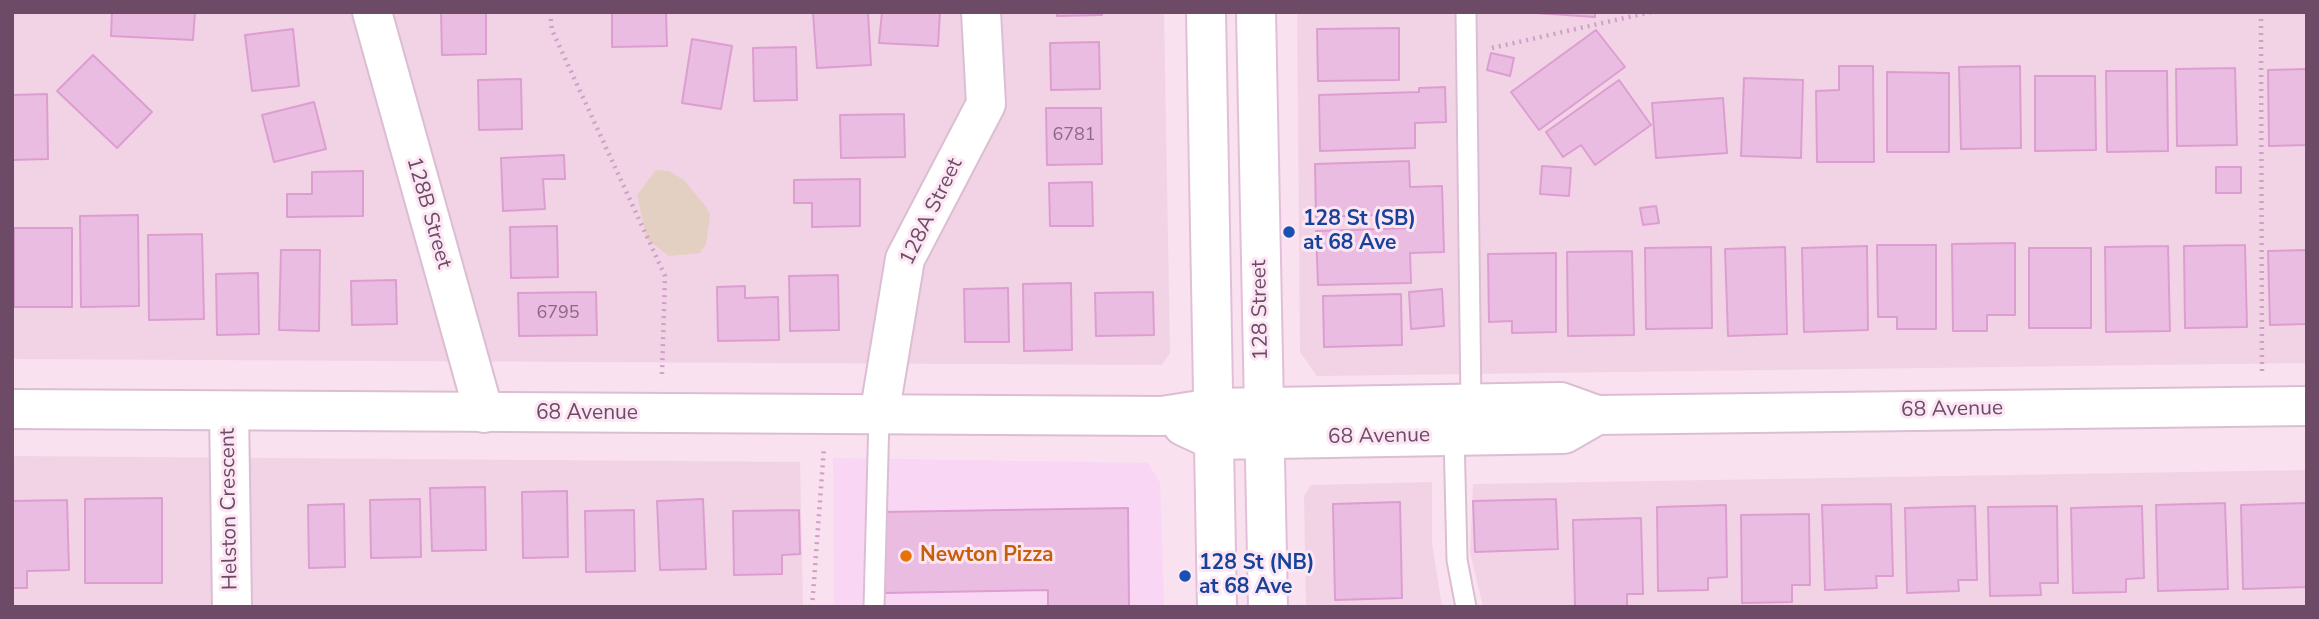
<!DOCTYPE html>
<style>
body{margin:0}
#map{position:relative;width:2319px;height:619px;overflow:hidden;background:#f9e1ef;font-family:"Nunito Sans",sans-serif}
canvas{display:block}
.frame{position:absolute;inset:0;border:14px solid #6d4b67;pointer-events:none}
</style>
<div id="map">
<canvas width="2319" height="619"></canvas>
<div class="frame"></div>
</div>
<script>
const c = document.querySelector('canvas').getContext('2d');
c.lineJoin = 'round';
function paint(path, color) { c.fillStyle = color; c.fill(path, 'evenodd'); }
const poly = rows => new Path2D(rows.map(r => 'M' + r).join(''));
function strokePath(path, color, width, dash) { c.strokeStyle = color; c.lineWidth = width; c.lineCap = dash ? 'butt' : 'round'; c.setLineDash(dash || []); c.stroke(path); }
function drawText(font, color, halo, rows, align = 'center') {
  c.font = font + ' "Nunito Sans",sans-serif'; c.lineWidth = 6; c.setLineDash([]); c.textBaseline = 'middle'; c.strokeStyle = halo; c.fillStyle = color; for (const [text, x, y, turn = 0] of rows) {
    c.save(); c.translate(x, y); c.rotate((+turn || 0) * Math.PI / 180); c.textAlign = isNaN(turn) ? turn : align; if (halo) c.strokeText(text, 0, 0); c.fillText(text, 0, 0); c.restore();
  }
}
const residential = poly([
 [12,12,1164,12,1170,353,1162,365,12,359],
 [1297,12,2307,12,2307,363,1317,376,1300,352],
 [12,456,800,462,803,607,12,607],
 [2307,470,2307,607,1483,607,1470,552,1473,484],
 [1432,482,1432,543,1442,607,1306,607,1304,496,1311,485]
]);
const commercial = poly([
 [833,458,1148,463,1160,483,1164,607,834,607]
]);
const green = poly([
 [656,170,669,171,684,180,706,207,710,215,706,244,700,253,669,256,647,239,637,195]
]);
const building = poly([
 [112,12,195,12,193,40,111,36,112,12],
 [441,12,486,12,486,54,442,55,441,12],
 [612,12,666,12,667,46,612,47,612,12],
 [868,12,871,65,817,68,813,13,868,12],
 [882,12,940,12,938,46,879,43,882,12],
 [1057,12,1102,12,1102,15,1057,16,1057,12],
 [1521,12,1595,12,1595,17,1521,12],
 [1399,28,1399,80,1318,81,1317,29,1399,28],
 [293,29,299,86,252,91,245,35,293,29],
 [1596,30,1625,67,1539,130,1511,92,1596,30],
 [692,39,732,46,721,109,682,103,692,39],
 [1099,42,1100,89,1051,90,1050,43,1099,42],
 [796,47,797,100,754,101,753,48,796,47],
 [1491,53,1514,58,1510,76,1487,70,1491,53],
 [93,55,152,112,117,148,57,91,93,55],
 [1839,66,1873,66,1874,162,1817,162,1816,91,1839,90,1839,66],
 [2020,66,2021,148,1961,149,1959,67,2020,66],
 [2235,68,2237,145,2177,146,2176,69,2235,68],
 [2307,69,2307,145,2269,146,2268,70,2307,69],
 [2106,71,2167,71,2168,151,2107,152,2106,71],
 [1887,72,1949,73,1949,152,1887,152,1887,72],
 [2035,76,2095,76,2096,150,2035,151,2035,76],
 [1744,78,1803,80,1801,158,1741,156,1744,78],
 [521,79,522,129,479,130,478,80,521,79],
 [1619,80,1651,125,1595,165,1581,145,1563,157,1546,132,1619,80],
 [1445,87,1446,122,1415,123,1415,148,1320,151,1319,95,1419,92,1419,88,1445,87],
 [47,94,48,159,12,160,12,95,47,94],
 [1723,98,1727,153,1656,158,1652,103,1723,98],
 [314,102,326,149,274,162,262,115,314,102],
 [1046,108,1101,108,1102,164,1047,165,1046,108],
 [904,114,905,157,841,158,840,115,904,114],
 [564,155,565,179,543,179,545,209,503,211,501,158,564,155],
 [1409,161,1410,187,1442,186,1444,252,1410,253,1411,283,1318,285,1316,231,1414,228,1414,214,1316,217,1315,164,1409,161],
 [1542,166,1571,168,1569,196,1540,194,1542,166],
 [2216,167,2241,167,2241,193,2216,193,2216,167],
 [363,171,363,216,287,217,287,194,312,194,312,172,363,171],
 [860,179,860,226,812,227,812,203,794,203,794,180,860,179],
 [1092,182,1093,226,1050,226,1049,183,1092,182],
 [1656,206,1659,223,1643,225,1640,208,1656,206],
 [138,215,139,306,81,307,80,216,138,215],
 [557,226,558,277,511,278,510,227,557,226],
 [14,228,72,228,72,307,14,307,14,228],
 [202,234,204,319,149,320,148,235,202,234],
 [2015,243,2015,315,1987,315,1987,331,1953,331,1952,244,2015,243],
 [1877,245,1936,245,1936,329,1897,329,1897,317,1878,317,1877,245],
 [2245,245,2247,327,2185,328,2184,246,2245,245],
 [1867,246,1868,330,1804,332,1802,248,1867,246],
 [2168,246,2170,331,2106,332,2105,247,2168,246],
 [1711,247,1712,328,1646,329,1645,248,1711,247],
 [1785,247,1787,334,1728,336,1725,249,1785,247],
 [2029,248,2091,248,2091,328,2029,328,2029,248],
 [281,250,320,250,319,331,279,330,281,250],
 [2307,250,2307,324,2270,325,2268,251,2307,250],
 [1632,251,1634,335,1568,336,1567,252,1632,251],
 [1556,253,1556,332,1512,333,1512,321,1489,322,1488,254,1556,253],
 [258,273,259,334,217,335,216,274,258,273],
 [838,275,839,330,790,331,789,276,838,275],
 [396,280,397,324,352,325,351,281,396,280],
 [1071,283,1072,350,1024,351,1023,284,1071,283],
 [745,286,745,298,778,297,779,340,718,341,717,287,745,286],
 [1008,288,1009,342,965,342,964,289,1008,288],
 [1442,289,1444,326,1411,329,1409,292,1442,289],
 [596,292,597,335,519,336,518,293,596,292],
 [1153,292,1154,335,1096,336,1095,293,1153,292],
 [1401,294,1402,345,1324,347,1323,296,1401,294],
 [485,487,486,550,432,551,430,488,485,487],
 [567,491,568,557,523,558,522,492,567,491],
 [162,498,162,583,85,583,85,499,162,498],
 [420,499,421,557,371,558,370,500,420,499],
 [703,499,706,569,660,570,657,501,703,499],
 [1556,499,1558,549,1475,552,1473,501,1556,499],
 [67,500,69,570,27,571,27,588,12,588,12,501,67,500],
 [1400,502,1402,598,1335,600,1333,504,1400,502],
 [2225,503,2228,589,2158,591,2156,505,2225,503],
 [2307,503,2307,587,2243,589,2241,505,2307,503],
 [344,504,345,567,309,568,308,505,344,504],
 [1891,504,1893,576,1876,576,1877,588,1825,590,1822,505,1891,504],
 [1726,505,1727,577,1708,578,1708,590,1658,591,1657,507,1726,505],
 [1975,506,1977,580,1958,580,1959,591,1907,593,1905,508,1975,506],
 [2057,506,2058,583,2040,583,2041,595,1990,596,1988,507,2057,506],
 [2142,506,2144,578,2126,579,2126,592,2073,593,2071,508,2142,506],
 [1128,508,1129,607,1048,607,1048,590,885,593,884,512,1128,508],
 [634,510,635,571,586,572,585,511,634,510],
 [799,510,800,554,782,555,782,574,734,575,733,511,799,510],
 [1809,514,1810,585,1792,585,1792,602,1742,603,1741,515,1809,514],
 [1641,518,1643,594,1627,594,1627,606,1575,607,1573,520,1641,518]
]);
const path = poly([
 [550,12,552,30,665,276,662,374],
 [2261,12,2262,371],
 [1492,48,1651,12],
 [812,607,824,448]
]);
const service = poly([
 [1466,12,1471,404],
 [1454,435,1457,560,1466,607],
 [874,607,879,416]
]);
const minor = poly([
 [372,12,484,413],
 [229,411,232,607],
 [879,416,905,259,986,104,981,12]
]);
const tertiary = poly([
 [12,409,1162,416,1213,408,1561,402,1597,415,2307,406],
 [1183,426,1213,440,1564,434,1597,415]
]);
const secondary = poly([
 [1206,12,1217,607],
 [1256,12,1268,607]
]);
const markers = [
 [1289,232,7,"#1a4fb4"],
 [906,556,7,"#e8710a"],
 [1185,576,7,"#1a4fb4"]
];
const numberNames = [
 ["6781",1074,136],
 ["6795",558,314]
];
const streetNames = [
 ["128A Street",932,212,-64],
 ["128B Street",428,213,74],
 ["128 Street",1261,310,-91],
 ["68 Avenue",1952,410,-1],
 ["68 Avenue",587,414],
 ["68 Avenue",1379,437,-1],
 ["Helston Crescent",230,509,-91]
];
const transitNames = [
 ["128 St (SB)",1303,220],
 ["at 68 Ave",1303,244],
 ["128 St (NB)",1199,564],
 ["at 68 Ave",1199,588]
];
const foodNames = [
 ["Newton Pizza",920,556]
];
paint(residential, '#f2d3e6');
paint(commercial, '#f8d6f4');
paint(green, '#e4d0c2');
paint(building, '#ebbce1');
strokePath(building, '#dc9ed0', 2);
strokePath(service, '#dcbed3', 23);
strokePath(minor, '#dcbed3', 42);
strokePath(tertiary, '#dcbed3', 42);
strokePath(secondary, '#e2bfd8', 42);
strokePath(path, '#cfa0c6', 4.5, [2, 5]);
strokePath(service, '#fff', 19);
strokePath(minor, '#fff', 38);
strokePath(tertiary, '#fff', 38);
strokePath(secondary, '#fff', 38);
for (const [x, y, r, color] of markers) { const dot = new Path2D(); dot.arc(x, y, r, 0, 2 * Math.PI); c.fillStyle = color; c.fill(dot); strokePath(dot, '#fde6f3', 2.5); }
drawText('18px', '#8c6786', null, numberNames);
drawText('21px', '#6d4b67', '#fde6f3', streetNames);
drawText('bold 21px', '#164399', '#fde6f3', transitNames, 'left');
drawText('bold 21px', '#c56008', '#fde6f3', foodNames, 'left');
</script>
